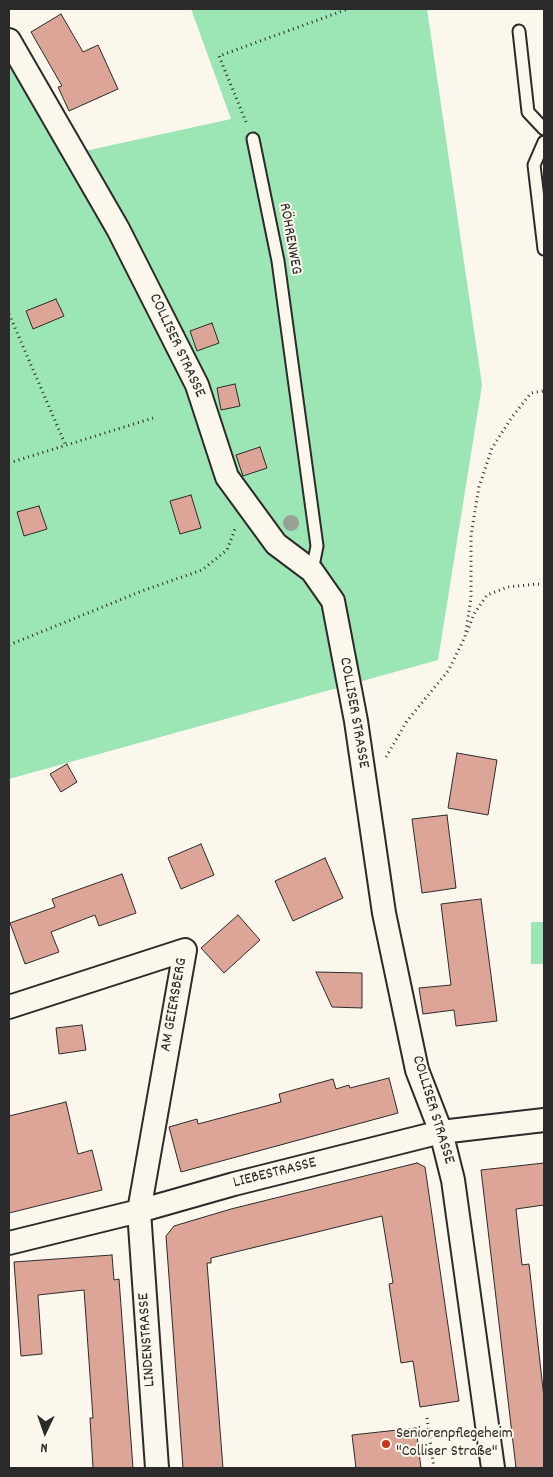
<!DOCTYPE html>
<meta charset="utf-8">
<style>
body{margin:0}
#map{position:relative;width:553px;height:1477px;overflow:hidden;background:#fbf7ec;font-family:Dekko,sans-serif}
canvas{display:block}
.frame{position:absolute;inset:0;border:10px solid #2b2b2b;pointer-events:none}
.north{position:absolute;left:20px;top:1407px;width:50px;height:50px;-webkit-text-stroke:4px #fbf7ec;paint-order:stroke;rotate:183deg;font-size:14px;font-weight:700;line-height:20px;text-align:center;color:#2b2b2b}
.north::after{content:'';display:block;margin:auto;width:18px;height:22px;background:#2b2b2b;clip-path:polygon(50% 0,100% 100%,50% 72%,0 100%)}
</style>
<div id="map">
<canvas width="553" height="1477"></canvas>
<div class="frame"></div>
<div class="north">N</div>
</div>
<script>
const c = document.querySelector('canvas').getContext('2d');
c.lineJoin = 'round';
function paint(path, color) { c.fillStyle = color; c.fill(path, 'evenodd'); }
const poly = rows => new Path2D(rows.map(r => 'M' + r).join(''));
function strokePath(path, color, width, dash) { c.strokeStyle = color; c.lineWidth = width; c.lineCap = dash ? 'butt' : 'round'; c.setLineDash(dash || []); c.stroke(path); }
function drawText(font, color, halo, rows, align = 'center') {
  c.font = font + ' Dekko,sans-serif'; c.lineWidth = 4; c.setLineDash([]); c.textBaseline = 'middle'; c.strokeStyle = halo; c.fillStyle = color; for (const [text, x, y, turn = 0] of rows) {
    c.save(); c.translate(x, y); c.rotate((+turn || 0) * Math.PI / 180); c.textAlign = isNaN(turn) ? turn : align; if (halo) c.strokeText(text, 0, 0); c.fillText(text, 0, 0); c.restore();
  }
}
const green = poly([
 [191,9,427,9,482,385,438,660,9,779,9,53,62,156,231,119],
 [531,922,544,922,544,964,531,964]
]);
const building = poly([
 [61,14,83,52,98,45,118,89,69,111,58,87,62,86,31,32,61,14],
 [56,299,64,316,33,329,26,311,56,299],
 [212,323,219,343,197,351,190,331,212,323],
 [235,384,240,406,221,410,217,388,235,384],
 [260,447,267,468,243,476,236,455,260,447],
 [191,495,201,528,180,534,170,501,191,495],
 [39,506,47,529,24,536,17,512,39,506],
 [457,753,497,760,488,815,448,808,457,753],
 [67,764,77,782,61,792,50,774,67,764],
 [447,815,456,888,422,893,412,819,447,815],
 [201,844,214,875,181,889,168,858,201,844],
 [325,858,343,898,293,921,275,881,325,858],
 [122,874,136,913,99,926,95,915,51,932,59,952,25,964,10,923,55,907,52,899,122,874],
 [481,899,497,1021,456,1026,454,1010,423,1014,419,988,451,985,441,904,481,899],
 [238,915,260,940,224,973,201,948,238,915],
 [316,972,362,973,362,1008,332,1007,316,972],
 [82,1025,86,1050,59,1054,56,1028,82,1025],
 [389,1078,398,1113,181,1172,169,1127,197,1119,198,1124,281,1102,279,1094,333,1079,336,1089,349,1085,350,1088,389,1078],
 [66,1102,78,1154,92,1150,102,1190,9,1213,9,1116,66,1102],
 [417,1163,425,1167,459,1401,420,1407,413,1361,401,1363,389,1284,393,1283,382,1216,305,1235,211,1258,211,1263,207,1263,223,1468,183,1468,166,1236,174,1226,231,1209,417,1163],
 [544,1163,544,1205,516,1209,522,1265,529,1264,544,1398,544,1468,516,1468,481,1170,544,1163],
 [112,1255,114,1280,119,1279,133,1468,93,1468,90,1418,93,1418,84,1290,38,1295,42,1354,21,1356,14,1262,112,1255],
 [416,1428,421,1468,356,1468,352,1435,416,1428]
]);
const path = poly([
 [246,122,219,56,348,9],
 [9,314,66,446],
 [9,463,153,418],
 [467,632,474,614,487,595,508,587,537,584,544,585],
 [9,645,142,591,202,570,227,550,235,529],
 [386,757,407,721,448,671,465,637,471,598,471,535,479,487,492,448,512,417,531,393,544,391],
 [427,1418,434,1468]
]);
const service = poly([
 [519,31,528,112,544,129],
 [253,139,278,261,317,546,312,571],
 [544,142,534,165,544,249]
]);
const minor = poly([
 [9,40,118,229,197,385,227,477,276,544,312,571,333,601,356,721,384,913,417,1070,441,1132,453,1180,493,1468],
 [9,1007,185,950,139,1211,157,1468],
 [9,1243,139,1211,234,1184,441,1132,544,1120]
]);
const trees = [
 [291,523]
];
const markers = [
 [386,1444,5,"#c8321e"]
];
const streetNames = [
 ["RÖHRENWEG",289,239,80],
 ["COLLISER STRASSE",176,346,65],
 ["COLLISER STRASSE",353,713,80],
 ["AM GEIERSBERG",175,1005,-80],
 ["COLLISER STRASSE",432,1110,73],
 ["LIEBESTRASSE",275,1174,-14],
 ["LINDENSTRASSE",148,1340,-94]
];
const poiNames = [
 ["Seniorenpflegeheim",396,1435],
 ["\"Colliser Straße\"",396,1453]
];
paint(green, '#9ce5b4');
paint(building, '#dda498');
strokePath(building, '#2b2b2b', 1);
strokePath(service, '#2b2b2b', 15);
strokePath(minor, '#2b2b2b', 26);
strokePath(path, '#2b2b2b', 3, [1, 4]);
strokePath(service, '#fbf7ec', 11);
strokePath(minor, '#fbf7ec', 22);
c.fillStyle = '#98a195';
for (const [x, y] of trees) { c.beginPath(); c.arc(x, y, 8, 0, 2 * Math.PI); c.fill(); }
for (const [x, y, r, color] of markers) { const dot = new Path2D(); dot.arc(x, y, r, 0, 2 * Math.PI); c.fillStyle = color; c.fill(dot); strokePath(dot, '#fbf7ec', 2); }
drawText('16px', '#2b2b2b', '#fbf7ec', streetNames);
drawText('16px', '#2b2b2b', '#fbf7ec', poiNames, 'left');
</script>
